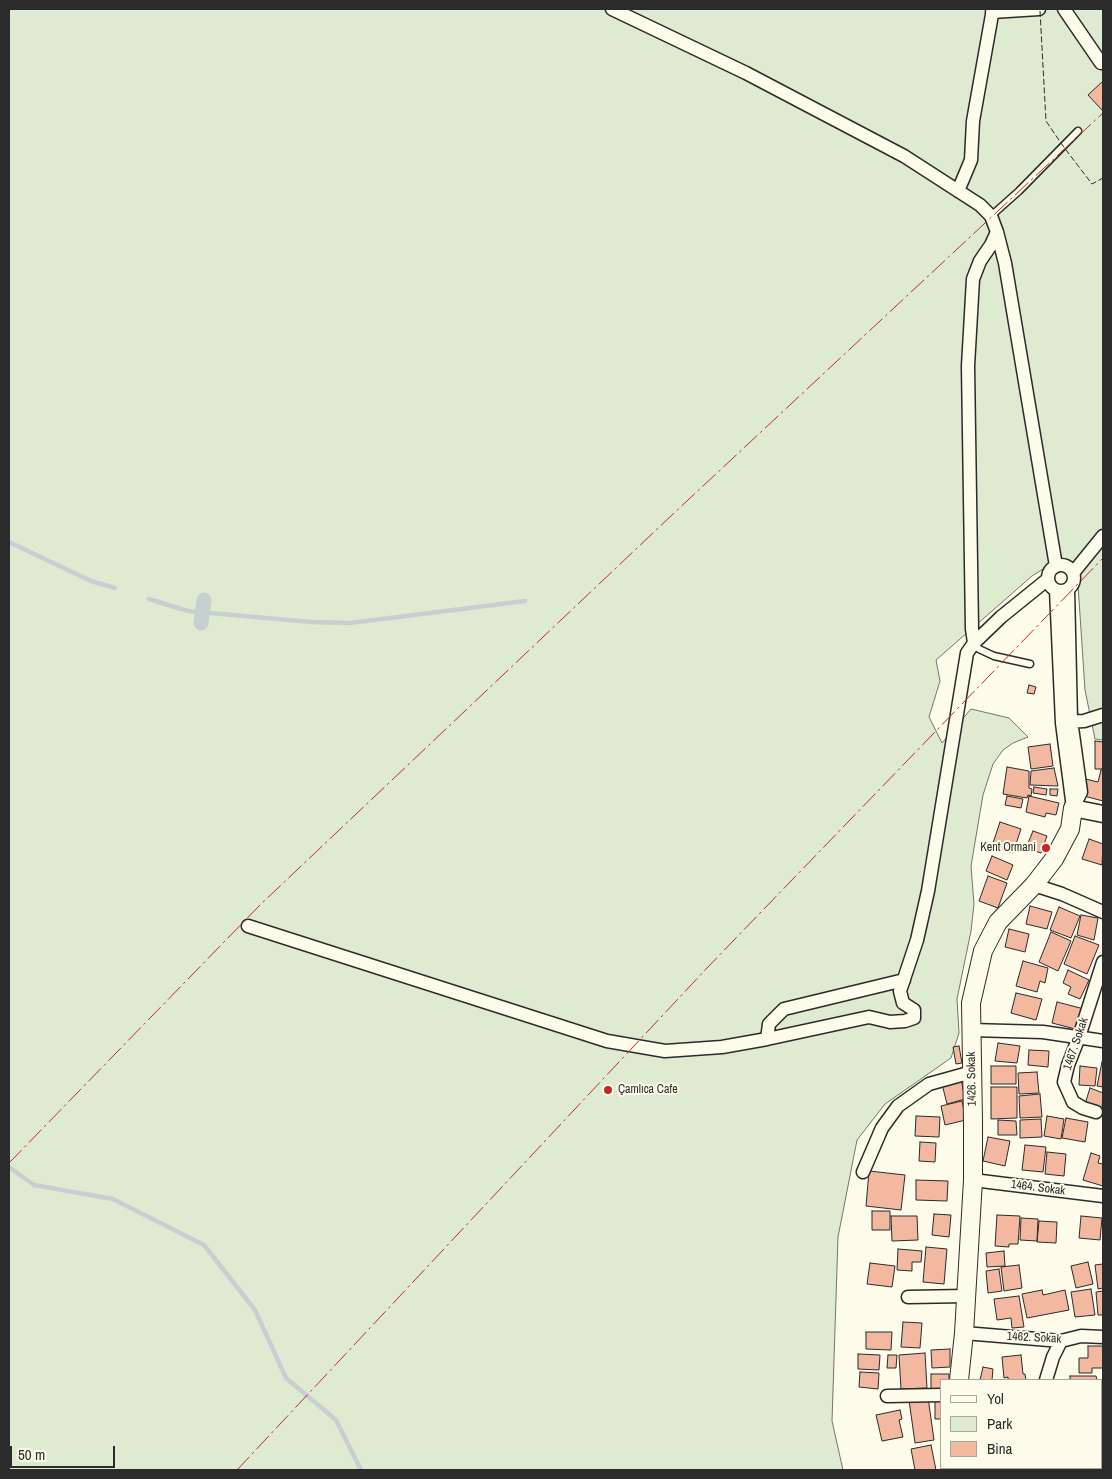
<!DOCTYPE html>
<meta charset="utf-8">
<style>
body{margin:0}
#map{position:relative;width:1112px;height:1479px;overflow:hidden;background:#fdfbea;font-family:"Archivo Narrow",sans-serif}
canvas{display:block}
.frame{position:absolute;inset:0;border:10px solid #2b2b2b;pointer-events:none}
.legend{position:absolute;left:940px;top:1379px;width:162px;height:90px;box-sizing:border-box;background:#fdfbea;border:1px solid #a9a89e;margin:0;padding:6px 9px;list-style:none;font-size:15px;color:#2b2b2b}
.legend li{display:flex;align-items:center;gap:10px;height:25px}
.legend b{width:25px;border:1px solid #a9a89e}
.scale{position:absolute;left:10px;top:1446px;width:105px;height:22px;box-sizing:border-box;border:2px solid #2b2b2b;border-top:0;padding-left:6px;font-size:15px;line-height:18px;white-space:nowrap;color:#2b2b2b;-webkit-text-stroke:4px #fdfbea;paint-order:stroke}
</style>
<div id="map">
<canvas width="1112" height="1479"></canvas>
<div class="frame"></div>
<ul class="legend">
<li><b style="height:6px;background:#fdfbea"></b>Yol</li>
<li><b style="height:14px;background:#deebd1"></b>Park</li>
<li><b style="height:14px;background:#f2b8a0"></b>Bina</li>
</ul>
<div class="scale">50 m</div>
</div>
<script>
const c = document.querySelector('canvas').getContext('2d');
c.lineJoin = 'round';
function paint(path, color) { c.fillStyle = color; c.fill(path, 'evenodd'); }
const poly = rows => new Path2D(rows.map(r => 'M' + r).join(''));
function strokePath(path, color, width, dash) { c.strokeStyle = color; c.lineWidth = width; c.lineCap = dash ? 'butt' : 'round'; c.setLineDash(dash || []); c.stroke(path); }
function drawText(font, color, halo, rows, align = 'center') {
  c.font = font + ' "Archivo Narrow",sans-serif'; c.lineWidth = 4; c.setLineDash([]); c.textBaseline = 'middle'; c.strokeStyle = halo; c.fillStyle = color; for (const [text, x, y, turn = 0] of rows) {
    c.save(); c.translate(x, y); c.rotate((+turn || 0) * Math.PI / 180); c.textAlign = isNaN(turn) ? turn : align; if (halo) c.strokeText(text, 0, 0); c.fillText(text, 0, 0); c.restore();
  }
}
const green = poly([
 [9,9,1103,9,1103,740,1095,739,1085,690,1078,585,1082,570,1061,558,1032,576,936,660,940,681,929,717,942,743,971,709,1009,718,1028,737,1013,743,1003,750,993,764,983,795,971,866,974,904,971,931,957,999,959,1033,951,1058,885,1104,857,1140,838,1237,832,1421,843,1470,9,1470,9,9]
]);
const stream = poly([
 [9,542,91,581,115,588],
 [149,599,188,611,311,622,350,623,525,601],
 [9,1167,34,1185,113,1199,204,1245,255,1310,286,1378,336,1420,361,1470]
]);
const canal = poly([
 [201,623,204,600]
]);
const building = poly([
 [1103,81,1103,111,1088,95,1103,81],
 [1029,685,1036,687,1034,694,1027,693,1029,685],
 [1095,741,1103,742,1103,769,1095,769,1095,741],
 [1050,744,1053,766,1031,769,1028,747,1050,744],
 [1007,767,1029,771,1029,788,1032,789,1031,796,1028,795,1027,798,1003,794,1007,767],
 [1054,768,1058,786,1030,785,1031,771,1054,768],
 [1101,770,1103,770,1103,801,1084,796,1081,778,1098,782,1101,770],
 [1034,787,1047,789,1046,795,1033,793,1034,787],
 [1050,789,1058,789,1057,796,1050,795,1050,789],
 [1007,796,1023,799,1021,808,1005,805,1007,796],
 [1029,796,1059,803,1056,815,1046,813,1045,817,1026,812,1029,796],
 [1000,822,1021,829,1013,853,992,846,1000,822],
 [1033,831,1047,836,1041,853,1026,848,1033,831],
 [1089,839,1103,844,1102,865,1082,859,1089,839],
 [992,856,1013,865,1007,880,986,871,992,856],
 [988,876,1007,883,998,908,979,901,988,876],
 [1030,906,1052,912,1047,929,1026,924,1030,906],
 [1059,907,1080,916,1071,938,1050,930,1059,907],
 [1081,915,1098,918,1094,940,1077,935,1081,915],
 [1009,929,1029,934,1025,952,1005,947,1009,929],
 [1051,932,1071,941,1058,971,1039,962,1051,932],
 [1075,936,1099,945,1087,974,1064,964,1075,936],
 [1023,961,1048,968,1045,983,1040,981,1037,992,1016,986,1023,961],
 [1068,970,1089,980,1080,999,1068,994,1071,987,1063,983,1068,970],
 [1016,993,1042,999,1036,1020,1011,1013,1016,993],
 [1057,1002,1084,1009,1079,1030,1052,1023,1057,1002],
 [998,1043,1020,1046,1017,1063,995,1061,998,1043],
 [959,1046,962,1063,956,1064,953,1047,959,1046],
 [1029,1050,1049,1051,1048,1067,1028,1065,1029,1050],
 [1102,1062,1103,1062,1103,1087,1097,1086,1102,1062],
 [991,1066,1016,1066,1016,1084,991,1084,991,1066],
 [1080,1066,1097,1068,1095,1086,1079,1085,1080,1066],
 [1037,1072,1039,1093,1019,1094,1018,1073,1037,1072],
 [961,1079,965,1099,947,1104,942,1084,961,1079],
 [991,1087,1017,1087,1017,1118,991,1119,991,1087],
 [1090,1088,1103,1093,1102,1109,1085,1104,1090,1088],
 [1040,1094,1042,1117,1020,1118,1019,1096,1040,1094],
 [962,1101,966,1120,945,1125,941,1106,962,1101],
 [916,1116,940,1117,939,1137,915,1136,916,1116],
 [1047,1116,1064,1119,1061,1139,1044,1136,1047,1116],
 [1066,1118,1088,1122,1085,1142,1062,1138,1066,1118],
 [1041,1119,1042,1137,1020,1138,1020,1120,1041,1119],
 [998,1120,1016,1121,1017,1135,998,1135,998,1120],
 [988,1137,1010,1141,1005,1166,983,1161,988,1137],
 [920,1142,936,1143,935,1162,919,1161,920,1142],
 [1025,1145,1046,1147,1043,1172,1022,1170,1025,1145],
 [1047,1152,1066,1154,1064,1176,1045,1174,1047,1152],
 [1091,1153,1100,1156,1098,1163,1103,1164,1103,1186,1083,1180,1091,1153],
 [869,1171,905,1175,901,1210,866,1206,869,1171],
 [916,1180,948,1181,947,1201,916,1200,916,1180],
 [872,1211,890,1211,890,1230,872,1230,872,1211],
 [934,1214,951,1215,949,1237,932,1235,934,1214],
 [997,1215,1020,1216,1018,1244,1009,1244,1009,1247,995,1246,997,1215],
 [891,1216,917,1216,918,1240,892,1241,891,1216],
 [1081,1216,1102,1218,1100,1240,1079,1238,1081,1216],
 [1021,1218,1038,1219,1037,1241,1020,1240,1021,1218],
 [1039,1221,1057,1222,1056,1243,1037,1242,1039,1221],
 [926,1247,947,1249,944,1284,923,1282,926,1247],
 [898,1249,922,1251,921,1262,912,1262,912,1271,897,1270,898,1249],
 [1004,1251,1005,1266,987,1267,986,1253,1004,1251],
 [1088,1262,1093,1284,1076,1288,1071,1266,1088,1262],
 [870,1263,895,1266,892,1287,867,1284,870,1263],
 [1103,1264,1103,1288,1098,1289,1095,1265,1103,1264],
 [1019,1265,1022,1288,1004,1291,1001,1267,1019,1265],
 [999,1269,1002,1291,988,1293,986,1271,999,1269],
 [1091,1289,1095,1315,1075,1317,1071,1292,1091,1289],
 [1042,1290,1043,1295,1065,1290,1069,1310,1027,1318,1022,1294,1042,1290],
 [1103,1291,1103,1315,1098,1315,1096,1292,1103,1291],
 [1019,1296,1024,1327,1012,1328,1011,1318,997,1320,994,1299,1019,1296],
 [903,1322,922,1323,920,1348,901,1347,903,1322],
 [866,1332,892,1332,891,1350,866,1349,866,1332],
 [1088,1346,1103,1346,1103,1368,1092,1368,1092,1373,1079,1373,1079,1358,1088,1358,1088,1346],
 [950,1349,950,1367,932,1368,931,1350,950,1349],
 [925,1353,927,1388,901,1389,899,1355,925,1353],
 [858,1354,880,1355,879,1370,858,1369,858,1354],
 [888,1355,897,1355,896,1368,887,1368,888,1355],
 [1021,1355,1023,1374,1025,1374,1026,1380,1008,1380,1008,1377,1004,1378,1002,1357,1021,1355],
 [983,1367,993,1369,992,1380,980,1380,983,1367],
 [860,1372,879,1373,878,1389,859,1387,860,1372],
 [931,1374,949,1374,949,1380,941,1380,941,1389,931,1389,931,1374],
 [1070,1376,1096,1376,1097,1380,1070,1380,1070,1376],
 [928,1397,934,1440,915,1443,909,1400,928,1397],
 [935,1399,941,1399,941,1419,935,1419,935,1399],
 [900,1410,902,1419,899,1420,903,1437,882,1441,876,1415,900,1410],
 [931,1445,936,1470,915,1470,911,1449,931,1445],
 [1101,1460,1103,1460,1103,1470,1091,1470,1091,1468,1101,1468,1101,1460],
 [1064,1468,1084,1468,1084,1470,1064,1470,1064,1468]
]);
const service = poly([
 [991,216,1019,191,1078,131],
 [974,643,979,649,994,656,1030,664]
]);
const minor = poly([
 [612,9,746,73,904,156,980,205,991,216,997,232,1005,263,1056,566],
 [1064,9,1101,63],
 [992,12,1039,9],
 [958,191,971,160,973,121,993,9],
 '1048 578a13 13 0 1 1 26 0a13 13 0 1 1-26 0Z',
 [1073,573,1103,536],
 [1068,589,1071,720,1081,792,1073,808],
 [1056,590,1062,723,1073,808],
 [974,643,972,629,968,366,973,279,980,261,991,245,997,232],
 [1064,722,1084,721,1103,715],
 [1034,885,1062,894,1103,912],
 [248,926,607,1041,665,1051,722,1047,767,1039,869,1017,890,1022,905,1021,914,1018,914,1010,903,1003,900,991,917,940,928,891,967,653,974,643,1001,617,1048,579],
 [971,1030,1043,1032,1103,1041],
 [767,1039,769,1024,784,1009,904,980],
 [1096,1112,1083,1108,1073,1102,1064,1082,1068,1065,1079,1037,1103,962],
 [863,1172,882,1128,898,1106,929,1084,972,1072],
 [973,1180,1103,1196],
 [908,1297,966,1296],
 [964,1333,1061,1341,1081,1336,1103,1337],
 [1046,1380,1053,1357,1061,1341],
 [887,1396,941,1395],
 [1101,1453,1103,1453],
 [1044,1468,1045,1470],
 [993,1470,996,1468]
]);
const tertiary = poly([
 [1073,808,1103,814]
]);
const secondary = poly([
 [959,1380,964,1333,973,1180,973,1121,971,1003,983,951,998,922,1034,885,1054,859,1070,829,1073,808],
 [958,1468,958,1470]
]);
const fence = poly([
 [1040,11,1046,121,1063,146,1092,184,1103,178]
]);
const power = poly([
 [9,1163,260,905,673,514,1103,113],
 [237,1470,707,968,1103,558]
]);
const markers = [
 [1046,848,5,"#c62828"],
 [608,1090,5,"#c62828"]
];
const poiNames = [
 ["Kent Ormani",1036,848],
 ["Çamlıca Cafe",618,1090,"left"]
];
const streetNames = [
 ["1467. Sokak",1076,1044,-71],
 ["1426. Sokak",972,1079,-91],
 ["1464. Sokak",1038,1188,7],
 ["1462. Sokak",1034,1338,3]
];
paint(green, '#deebd1');
strokePath(green, '#74746e', 1);
strokePath(stream, '#c7d0d0', 4.5);
strokePath(canal, '#c7d0d0', 15);
paint(building, '#f2b8a0');
strokePath(building, '#2b2b2b', 1);
strokePath(service, '#2b2b2b', 9);
strokePath(minor, '#2b2b2b', 15);
strokePath(tertiary, '#2b2b2b', 19);
strokePath(secondary, '#2b2b2b', 20);
strokePath(service, '#fdfbea', 6);
strokePath(minor, '#fdfbea', 12);
strokePath(tertiary, '#fdfbea', 16);
strokePath(secondary, '#fdfbea', 18);
strokePath(fence, '#2b2b2b', 1, [6, 2.5]);
strokePath(power, '#c62828', 1, [18, 4, 2.5, 4]);
for (const [x, y, r, color] of markers) { const dot = new Path2D(); dot.arc(x, y, r, 0, 2 * Math.PI); c.fillStyle = color; c.fill(dot); strokePath(dot, '#fdfbea', 2); }
drawText('12px', '#2b2b2b', '#fdfbea', poiNames, 'right');
drawText('12px', '#2b2b2b', '#fdfbea', streetNames);
</script>
